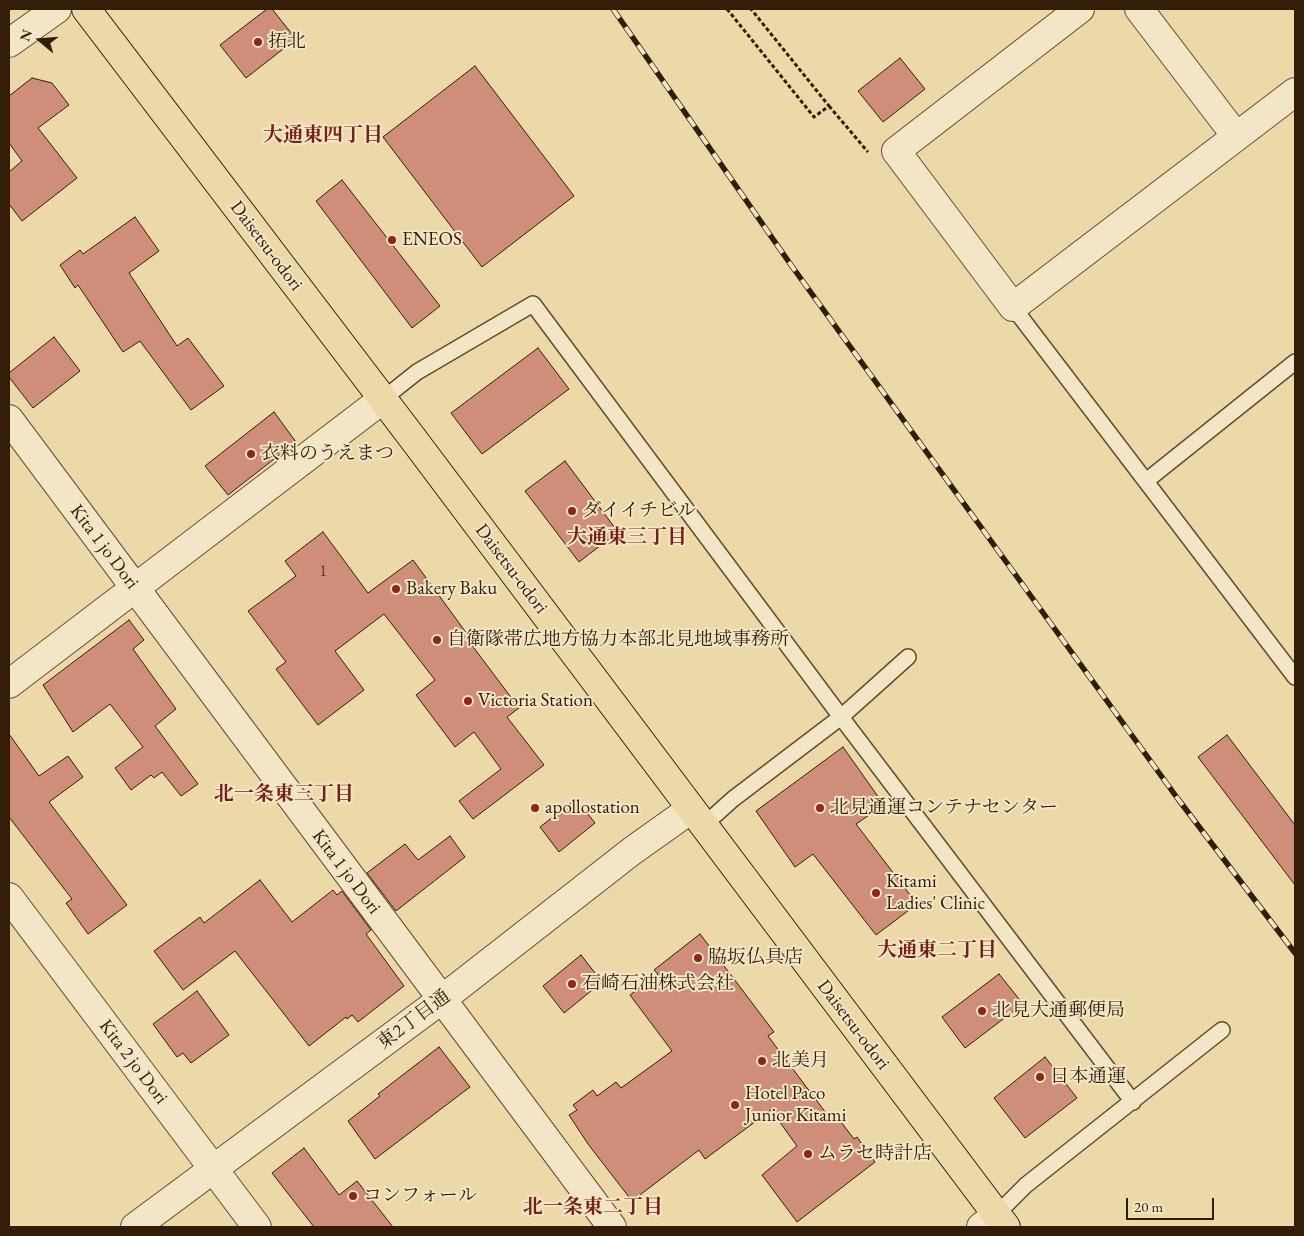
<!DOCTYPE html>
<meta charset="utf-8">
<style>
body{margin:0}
#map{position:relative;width:1304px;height:1236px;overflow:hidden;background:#edd9a8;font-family:"EB Garamond",serif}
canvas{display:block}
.frame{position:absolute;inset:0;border:10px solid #331d08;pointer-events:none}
.north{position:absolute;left:15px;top:15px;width:50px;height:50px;-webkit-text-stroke:4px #f3e6c6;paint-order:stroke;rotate:288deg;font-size:14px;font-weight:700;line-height:20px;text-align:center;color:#331d08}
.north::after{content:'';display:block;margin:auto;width:18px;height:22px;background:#331d08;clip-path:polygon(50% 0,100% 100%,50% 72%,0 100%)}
.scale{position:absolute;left:1126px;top:1198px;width:88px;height:22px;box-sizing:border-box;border:2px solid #331d08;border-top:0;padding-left:6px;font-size:15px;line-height:18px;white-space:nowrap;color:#331d08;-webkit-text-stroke:4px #f3e6c6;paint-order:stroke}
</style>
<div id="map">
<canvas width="1304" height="1236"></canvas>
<div class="frame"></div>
<div class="north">N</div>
<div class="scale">20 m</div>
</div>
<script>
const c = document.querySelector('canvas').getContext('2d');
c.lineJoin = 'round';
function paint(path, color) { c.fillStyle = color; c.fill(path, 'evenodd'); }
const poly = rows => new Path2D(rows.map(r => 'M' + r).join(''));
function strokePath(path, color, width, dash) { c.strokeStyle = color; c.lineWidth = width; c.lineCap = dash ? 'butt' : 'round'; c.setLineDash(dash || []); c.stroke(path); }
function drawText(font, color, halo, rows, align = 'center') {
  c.font = font + ' "EB Garamond","Noto Serif JP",serif'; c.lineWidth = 4; c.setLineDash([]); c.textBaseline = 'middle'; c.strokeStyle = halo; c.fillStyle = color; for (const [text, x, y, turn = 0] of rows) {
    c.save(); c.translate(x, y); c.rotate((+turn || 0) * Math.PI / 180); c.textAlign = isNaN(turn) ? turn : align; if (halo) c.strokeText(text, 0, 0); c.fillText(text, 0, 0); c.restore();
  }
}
const building = poly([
 [267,9,272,9,296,39,246,78,220,45,267,9],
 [900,58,925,89,883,122,858,91,900,58],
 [475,66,574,196,482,267,383,137,475,66],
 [32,78,52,83,69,105,38,128,77,178,22,221,9,204,9,172,22,161,9,143,9,96,32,78],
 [342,180,440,306,412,328,316,201,342,180],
 [135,217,159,251,129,273,177,346,188,338,224,386,191,410,140,341,123,352,78,285,75,288,60,265,80,250,83,254,135,217],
 [54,337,80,371,33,408,9,377,9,373,54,337],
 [538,348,569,389,482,454,451,413,538,348],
 [274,412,296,442,228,495,205,466,274,412],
 [565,461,618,532,579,562,525,491,565,461],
 [323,532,368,593,413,560,473,642,471,644,519,708,507,717,544,765,473,819,459,801,501,769,474,732,455,747,416,695,435,680,384,614,335,651,364,690,318,725,276,669,286,662,248,611,296,576,285,561,323,532],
 [129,620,144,640,133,649,176,709,155,726,198,784,181,796,162,772,154,778,151,775,131,790,115,768,143,747,110,704,73,732,43,685,129,620],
 [9,734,39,776,68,756,83,777,49,802,127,905,88,934,66,903,72,899,9,817,9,734],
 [1227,735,1295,825,1295,885,1198,757,1227,735],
 [843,747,884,805,856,824,917,904,876,935,813,854,795,867,756,811,843,747],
 [576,799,595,823,559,852,540,827,576,799],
 [450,836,465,857,396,911,367,873,405,844,418,860,450,836],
 [260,880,292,922,333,890,337,895,342,891,371,930,366,934,404,986,358,1022,352,1015,347,1019,346,1017,309,1046,235,951,183,990,154,951,200,917,204,923,260,880],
 [700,934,774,1032,768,1036,829,1117,834,1113,854,1139,857,1137,875,1162,797,1222,762,1175,797,1146,771,1110,705,1159,699,1150,632,1201,588,1144,569,1115,577,1110,573,1105,593,1090,597,1096,616,1082,621,1088,672,1051,630,995,658,974,654,970,700,934],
 [581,955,602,982,564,1013,543,986,581,955],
 [999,974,1023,1004,965,1048,942,1017,999,974],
 [197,991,229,1035,191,1063,183,1053,177,1057,153,1024,197,991],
 [439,1047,470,1087,375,1159,348,1121,380,1096,378,1094,439,1047],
 [1045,1057,1077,1098,1025,1138,994,1098,1045,1057],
 [304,1148,339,1195,357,1181,393,1227,314,1227,272,1173,304,1148]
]);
const path = poly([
 [727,9,814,117,829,106,751,9],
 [829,106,868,152]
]);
const service = poly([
 [1013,307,1295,677],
 [383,399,417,372,533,304,841,717,1133,1102],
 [1146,481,1295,362],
 [703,826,733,799,841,717,908,657],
 [996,1215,1026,1185,1222,1030]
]);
const minor = poly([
 [1080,9,896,151,1013,307,1295,92],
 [1139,9,1236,136],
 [9,419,612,1227],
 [9,684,383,399],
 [9,897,257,1227],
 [135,1227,441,1000,632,851,691,809],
 [981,1227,996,1215]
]);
const tertiary = poly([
 [9,43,57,9]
]);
const trunk = poly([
 [86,9,411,436,1006,1227]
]);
const rail = poly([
 [613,9,791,265,1178,799,1295,953]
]);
const markers = [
 [258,42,5,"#8f2418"],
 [392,240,5,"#8f2418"],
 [251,454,5,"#8f2418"],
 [572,511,5,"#8f2418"],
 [396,589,5,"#8f2418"],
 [437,640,5,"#8f2418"],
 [468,701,5,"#8f2418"],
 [535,808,5,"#8f2418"],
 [820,808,5,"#8f2418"],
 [876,893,5,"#8f2418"],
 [698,958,5,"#8f2418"],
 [572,984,5,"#8f2418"],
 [982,1011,5,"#8f2418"],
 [762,1061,5,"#8f2418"],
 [1040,1077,5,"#8f2418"],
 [735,1105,5,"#8f2418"],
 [808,1154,5,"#8f2418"],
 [353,1196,5,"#8f2418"]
];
const numberNames = [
 ["1",323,572]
];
const poiNames = [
 ["拓北",268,42],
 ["ENEOS",402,240],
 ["衣料のうえまつ",261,454],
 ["ダイイチビル",582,511],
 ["Bakery Baku",406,589],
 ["自衛隊帯広地方協力本部北見地域事務所",447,640],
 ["Victoria Station",478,701],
 ["apollostation",545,808],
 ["北見通運コンテナセンター",830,808],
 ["Kitami",886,882],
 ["Ladies' Clinic",886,904],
 ["脇坂仏具店",708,958],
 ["石崎石油株式会社",582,984],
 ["北見大通郵便局",992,1011],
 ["北美月",772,1061],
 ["日本通運",1050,1077],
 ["Hotel Paco",745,1094],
 ["Junior Kitami",745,1116],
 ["ムラセ時計店",818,1154],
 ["コンフォール",363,1196]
];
const streetNames = [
 ["Daisetsu-odori",266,246,53],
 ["Kita 1 jo Dori",104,547,53],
 ["Daisetsu-odori",511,569,53],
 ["Kita 1 jo Dori",346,872,53],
 ["東2丁目通",414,1020,-37],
 ["Daisetsu-odori",853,1025,53],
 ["Kita 2 jo Dori",133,1062,53]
];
const neighbourhoodNames = [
 ["大通東四丁目",323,136],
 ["大通東三丁目",627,538],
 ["北一条東三丁目",284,795],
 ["大通東二丁目",937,951],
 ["北一条東二丁目",593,1208]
];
paint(building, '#cf8e79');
strokePath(building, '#331d08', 1);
strokePath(service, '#624c30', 18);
strokePath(minor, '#624c30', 30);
strokePath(tertiary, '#624c30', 30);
strokePath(trunk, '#331d08', 30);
strokePath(path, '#331d08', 3, [4, 2.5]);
strokePath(service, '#f3e6c6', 15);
strokePath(minor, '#f3e6c6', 28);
strokePath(tertiary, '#f3e6c6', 28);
strokePath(trunk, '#edd9a8', 28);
strokePath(rail, '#331d08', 5.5);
strokePath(rail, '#f3e6c6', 4, [11]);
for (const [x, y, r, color] of markers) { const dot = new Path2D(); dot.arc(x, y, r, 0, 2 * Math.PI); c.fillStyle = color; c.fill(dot); strokePath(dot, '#f3e6c6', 2); }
drawText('16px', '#5a3924', null, numberNames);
drawText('19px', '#331d08', '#f3e6c6', poiNames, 'left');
drawText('19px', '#331d08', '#f3e6c6', streetNames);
drawText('bold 20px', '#7a1f14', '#f3e6c6', neighbourhoodNames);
</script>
